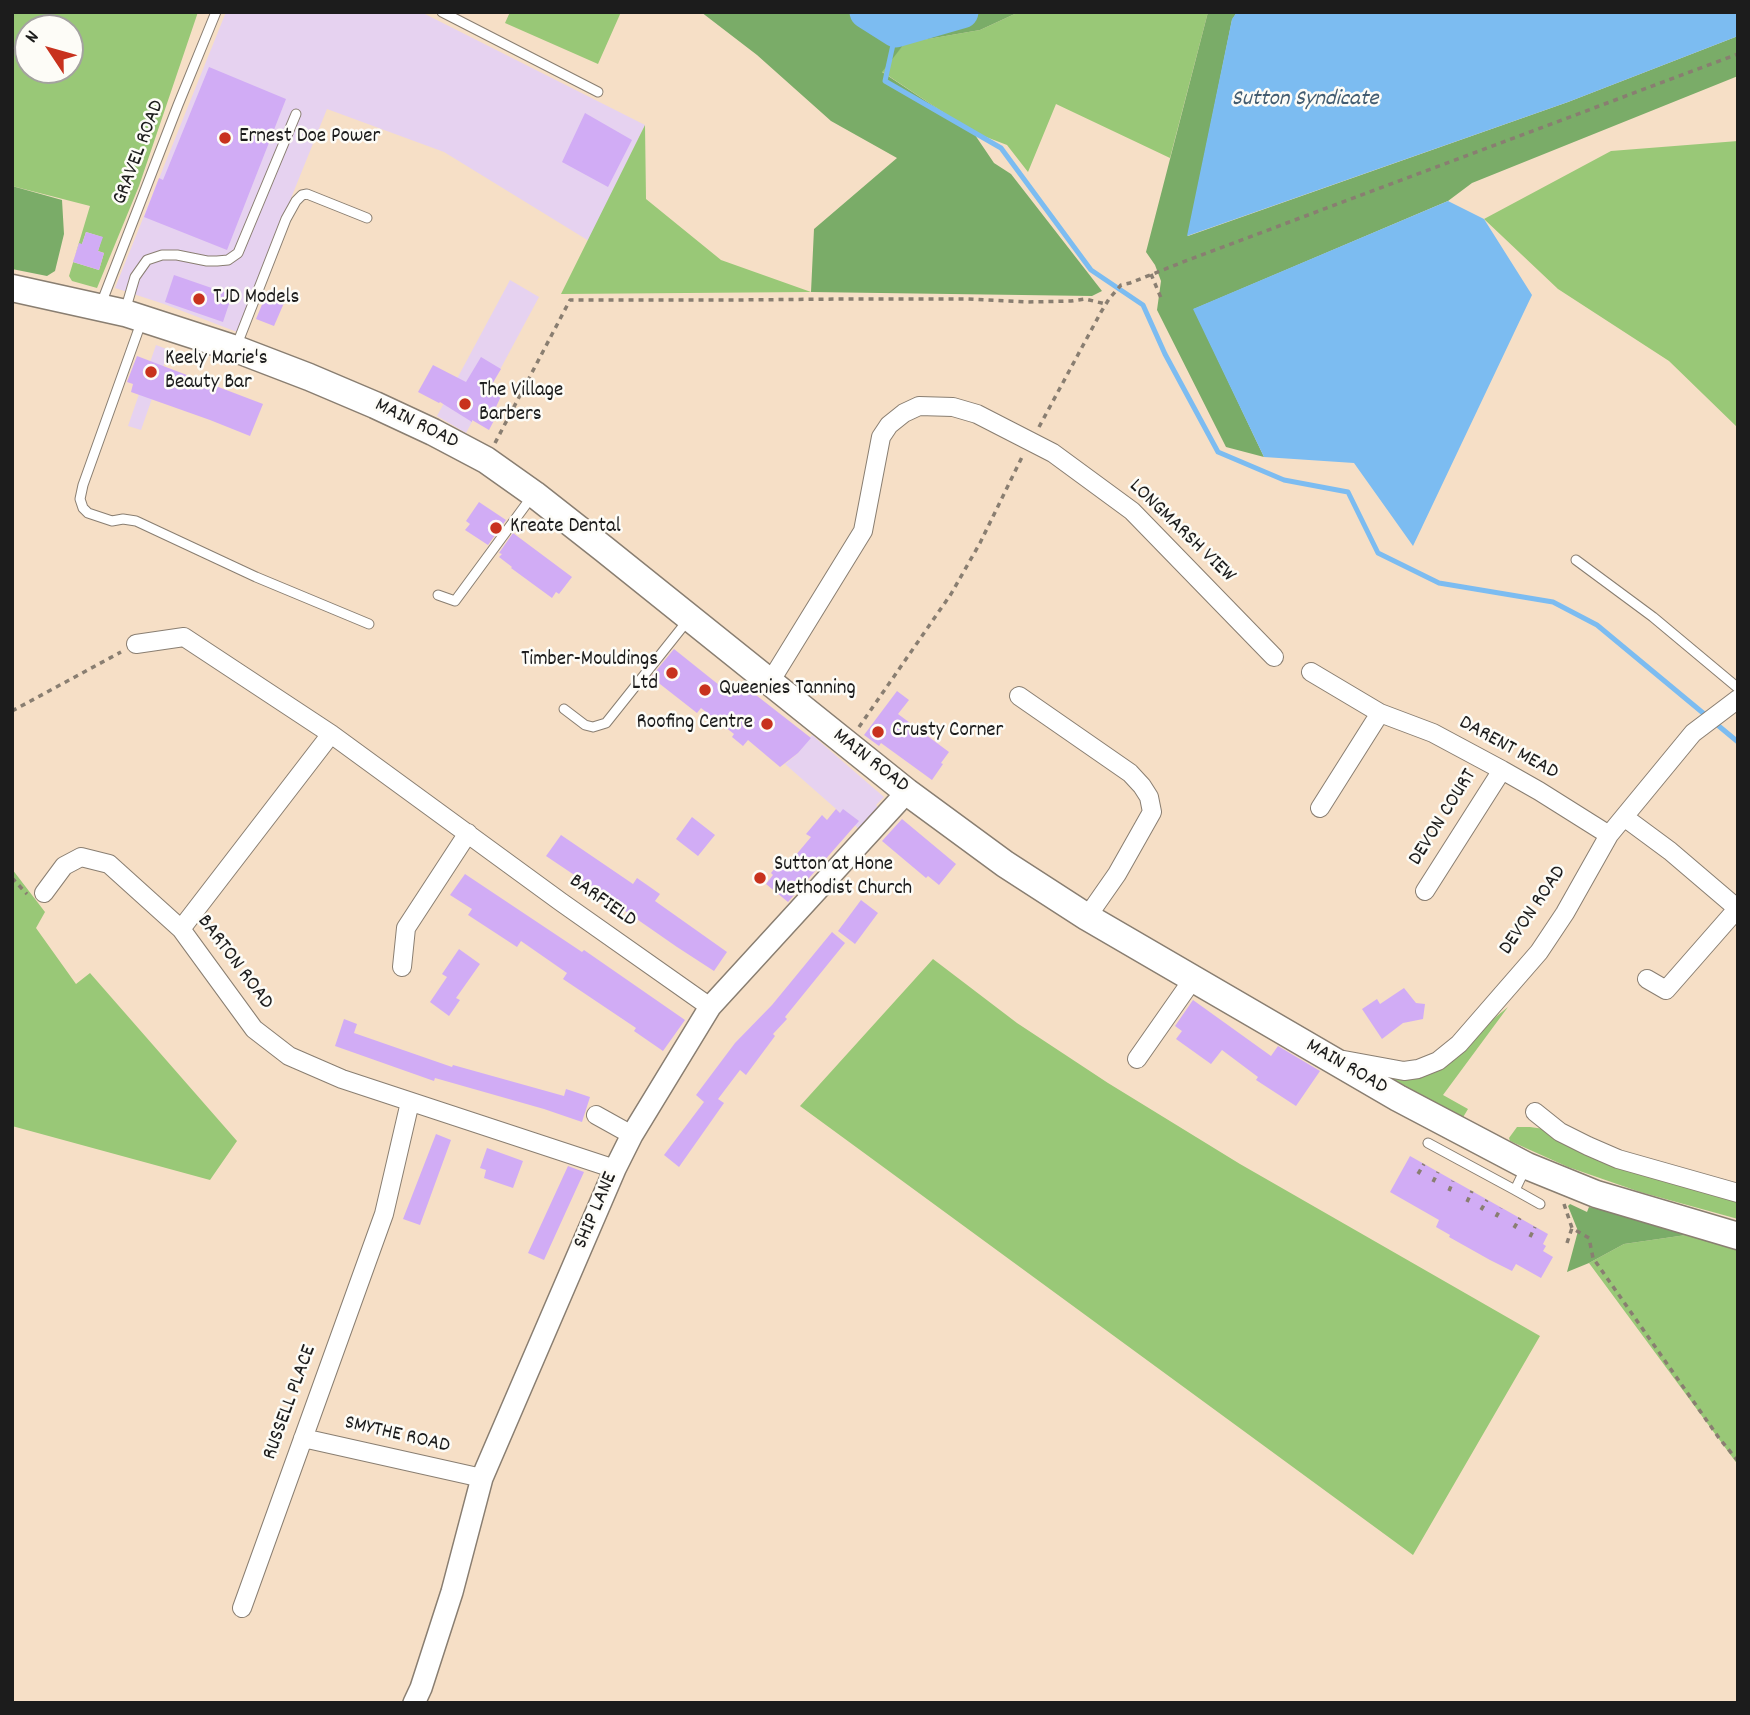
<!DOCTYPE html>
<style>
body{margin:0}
#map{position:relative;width:1750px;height:1715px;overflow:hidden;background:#f6dfc6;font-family:Dekko,sans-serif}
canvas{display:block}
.frame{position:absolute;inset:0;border:14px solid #1c1c1c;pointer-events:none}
.north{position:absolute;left:14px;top:14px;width:70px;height:70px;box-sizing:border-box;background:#fdfcf7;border:2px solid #a3a29f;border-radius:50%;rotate:306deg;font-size:19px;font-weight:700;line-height:28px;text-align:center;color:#1c1c1c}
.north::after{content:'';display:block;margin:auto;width:24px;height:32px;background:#c8321e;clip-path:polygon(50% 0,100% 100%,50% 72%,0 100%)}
</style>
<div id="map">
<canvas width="1750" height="1715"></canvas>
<div class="frame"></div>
<div class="north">N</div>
</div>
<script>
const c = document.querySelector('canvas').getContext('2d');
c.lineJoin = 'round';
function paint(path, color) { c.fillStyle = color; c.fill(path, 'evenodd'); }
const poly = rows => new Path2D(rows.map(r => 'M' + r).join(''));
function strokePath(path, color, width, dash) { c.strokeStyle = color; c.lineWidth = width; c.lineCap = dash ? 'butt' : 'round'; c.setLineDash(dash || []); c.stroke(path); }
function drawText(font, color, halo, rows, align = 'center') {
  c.font = font + ' Dekko,sans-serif'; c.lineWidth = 5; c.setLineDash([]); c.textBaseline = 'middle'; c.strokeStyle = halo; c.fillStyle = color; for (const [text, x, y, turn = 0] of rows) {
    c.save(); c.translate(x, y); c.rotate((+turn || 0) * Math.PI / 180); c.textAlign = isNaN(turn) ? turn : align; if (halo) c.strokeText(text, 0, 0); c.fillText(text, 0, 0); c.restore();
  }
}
const built = poly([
 [226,12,421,12,645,125,589,241,444,152,327,109,237,332,164,304,115,288],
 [510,280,539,297,466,433,437,416],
 [156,345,169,350,141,430,128,426],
 [812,735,884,797,876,805,879,808,860,830,785,764,798,753]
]);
const green = poly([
 [12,12,198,12,139,186,97,288,72,281,69,276,90,206,12,186],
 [28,28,70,28,70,70,28,70],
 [86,232,102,237,98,251,104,253,99,270,73,262,79,244,82,244],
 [510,12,621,12,598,64,505,23],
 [1019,12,1208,12,1170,158,1056,104,1028,172,1007,145,973,132,881,71,905,43,980,30],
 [645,125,646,199,721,260,811,292,561,294],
 [1738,141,1738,428,1669,361,1558,289,1484,219,1611,151],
 [12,869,45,912,36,928,76,984,90,973,237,1141,210,1180,12,1126],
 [933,959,1017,1023,1108,1083,1240,1164,1540,1336,1413,1555,800,1106],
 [1508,1007,1443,1095,1468,1109,1462,1119,1376,1072,1407,1080,1425,1075],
 [1517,1127,1530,1127,1544,1129,1738,1199,1738,1219,1640,1192,1568,1167,1510,1141,1509,1138],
 [1686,1229,1738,1248,1738,1465,1589,1263,1624,1244,1686,1235]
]);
const forest = poly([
 [701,12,1019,12,980,30,905,43,882,72,973,132,994,163,1011,174,1102,291,1092,296,811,292,814,229,897,158,831,121,757,55],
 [1208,12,1237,12,1232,20,1188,236,1568,102,1738,36,1738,76,1472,183,1448,201,1194,309,1264,457,1226,447,1157,310,1161,281,1155,265,1146,252],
 [12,186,62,200,64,234,55,271,47,276,12,269],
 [1570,1204,1587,1212,1589,1207,1686,1229,1686,1235,1624,1244,1589,1263,1567,1272,1578,1231,1568,1206]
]);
const water = poly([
 [1237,12,1738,12,1738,36,1568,102,1187,236,1232,19],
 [1448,201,1484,219,1532,295,1413,546,1354,463,1264,457,1193,309]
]);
const stream = poly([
 [896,31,885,81,1001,148,1091,270,1143,305,1165,354,1218,452,1284,480,1348,492,1378,553,1439,583,1553,602,1597,625,1738,742]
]);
const river = poly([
 [866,12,896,31,962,12]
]);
const building = poly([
 [209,67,286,99,227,250,144,217,159,178,163,180],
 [585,113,632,140,608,187,562,162],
 [86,232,103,237,98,251,104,253,99,270,73,262,79,243,82,244],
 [174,275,232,295,223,322,165,302],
 [266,295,284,303,274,326,256,319],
 [137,356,263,404,250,436,210,420,131,392,133,384,127,382],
 [481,357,501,369,491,386,503,392,496,407,500,409,489,430,472,420,472,422,440,402,439,403,418,392,433,365,466,382],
 [479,502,506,520,488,545,465,530,470,524,466,521],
 [513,533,572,577,559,594,556,592,552,598,511,568,512,567,499,557,502,554,499,553],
 [674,649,729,693,738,681,811,738,798,753,780,767,748,740,743,746,732,737,734,734,701,708,697,713,651,677],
 [897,691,909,700,898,714,949,752,941,763,943,764,932,780,881,743,879,746,864,735],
 [836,809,840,813,843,809,859,821,788,902,766,884,773,875,771,873,784,857,790,862,811,837,806,834,822,815,827,820],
 [692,817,715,835,698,856,676,839],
 [902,819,956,864,939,885,928,876,926,878,882,841],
 [561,835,633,884,637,878,660,894,655,901,727,952,714,971,677,947,618,906,619,905,546,856],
 [465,874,582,952,584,950,685,1020,663,1051,634,1031,636,1028,563,979,567,973,521,941,517,947,468,915,472,909,450,895],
 [861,900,878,913,855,944,838,931],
 [832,932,845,943,785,1017,787,1019,773,1034,775,1036,746,1075,740,1070,718,1099,724,1103,679,1167,664,1155,704,1102,696,1095,735,1043,772,1005],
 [459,949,480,964,456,998,460,1000,449,1016,430,1002,447,977,442,974],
 [1404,988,1416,1003,1425,1004,1423,1019,1403,1023,1382,1039,1362,1009,1377,999,1380,1004],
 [1193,1000,1271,1056,1278,1046,1320,1071,1296,1106,1256,1080,1258,1077,1222,1050,1211,1064,1176,1039,1182,1031,1175,1026],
 [344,1019,357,1024,354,1033,452,1067,453,1065,564,1096,566,1089,590,1097,582,1122,544,1109,435,1078,434,1081,335,1046],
 [436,1134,451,1140,420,1225,403,1219],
 [487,1148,523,1161,513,1188,484,1178,486,1170,480,1168],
 [1410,1156,1548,1234,1543,1244,1546,1246,1543,1251,1553,1257,1541,1278,1516,1264,1512,1271,1490,1260,1449,1237,1450,1235,1436,1227,1439,1220,1390,1192],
 [568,1166,584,1172,544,1260,528,1253]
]);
const path = poly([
 [1151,274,1161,298],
 [1039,427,1101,312,1109,299,1121,285,1130,283,1188,260,1738,54],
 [495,443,570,300,735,300,843,299,968,299,1028,302,1071,301,1085,299,1106,304],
 [12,711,121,652],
 [859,727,951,594,980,543,1023,455],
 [12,878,27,894],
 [1418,1174,1424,1164],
 [1433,1182,1438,1172],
 [1449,1191,1453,1181],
 [1467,1202,1472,1191],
 [1564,1204,1572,1228,1589,1238,1593,1258,1719,1438,1738,1461],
 [1481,1210,1487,1200],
 [1496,1217,1501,1208],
 [1514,1228,1520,1218],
 [1530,1237,1535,1227],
 [1567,1243,1572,1228]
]);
const service = poly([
 [442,12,598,92],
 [101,304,178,105,216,12],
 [125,311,135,277,147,260,162,255,177,255,207,261,217,261,228,260,238,253,296,114],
 [142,320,83,485,80,499,83,508,88,513,112,521,123,519,136,521,256,577,369,624],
 [236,347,286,219,296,201,302,195,307,194,367,218],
 [1576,560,1653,617,1738,688],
 [438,595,455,601,533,495],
 [564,709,585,725,593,727,606,723,688,620],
 [1428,1143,1515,1190,1526,1167],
 [1515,1190,1540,1204]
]);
const minor = poly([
 [136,644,184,637,331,734,561,902,710,1007],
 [1311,672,1380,713,1433,733,1502,770,1539,791,1609,835],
 [770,682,863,531,881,437,889,425,904,413,919,406,953,407,977,414,1053,453,1132,511,1274,657],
 [1019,696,1130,773,1142,786,1149,797,1152,812,1117,874,1087,917],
 [1320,808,1380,713],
 [1624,817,1670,851,1738,909],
 [1425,891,1502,770],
 [44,893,64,866,81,857,109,864,181,929,254,1029,289,1056,342,1079,615,1169],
 [181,929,331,734],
 [402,967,406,928,468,833],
 [1647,979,1666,990,1737,909],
 [1137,1059,1193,979],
 [1344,1060,1404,1071,1418,1069,1438,1061,1459,1044,1539,952,1565,913,1609,835,1693,733,1738,699],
 [1535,1112,1560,1132,1588,1146,1618,1159,1738,1193],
 [596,1115,632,1135],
 [303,1438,482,1478],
 [242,1608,384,1214,410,1102]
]);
const tertiary = poly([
 [414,1703,421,1688,452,1592,482,1478,615,1169,632,1135,710,1007,907,792]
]);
const primary = poly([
 [12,288,125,313,236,349,309,377,375,405,433,432,486,460,534,494,604,549,907,792,1005,864,1087,917,1398,1098,1527,1166,1596,1194,1738,1236]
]);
const markers = [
 [225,138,7,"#c8321e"],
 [199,299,7,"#c8321e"],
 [151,372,7,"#c8321e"],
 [465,404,7,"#c8321e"],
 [496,528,7,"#c8321e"],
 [672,673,7,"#c8321e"],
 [705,690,7,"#c8321e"],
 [767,724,7,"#c8321e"],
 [878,732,7,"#c8321e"],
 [760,878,7,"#c8321e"]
];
const poiNames = [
 ["Ernest Doe Power",239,138],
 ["TJD Models",213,299],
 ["Keely Marie's",165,360],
 ["Beauty Bar",165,384],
 ["The Village",479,392],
 ["Barbers",479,416],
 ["Kreate Dental",510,528],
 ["Timber-Mouldings",658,661,"right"],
 ["Ltd",658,685,"right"],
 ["Queenies Tanning",719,690],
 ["Roofing Centre",753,724,"right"],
 ["Crusty Corner",892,732],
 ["Sutton at Hone",774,866],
 ["Methodist Church",774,890]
];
const streetNames = [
 ["GRAVEL ROAD",140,153,-69],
 ["MAIN ROAD",416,425,26],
 ["LONGMARSH VIEW",1181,532,44],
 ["DARENT MEAD",1508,749,29],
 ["MAIN ROAD",870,762,38],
 ["DEVON COURT",1444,818,-58],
 ["BARFIELD",602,902,35],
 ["DEVON ROAD",1534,911,-56],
 ["BARTON ROAD",234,963,53],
 ["MAIN ROAD",1346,1068,30],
 ["SHIP LANE",597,1211,-67],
 ["RUSSELL PLACE",291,1403,-70],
 ["SMYTHE ROAD",397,1436,13]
];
const waterNames = [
 ["Sutton Syndicate",1305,101]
];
paint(built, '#e6d2f0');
paint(green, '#99c877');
paint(forest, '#7aac68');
paint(water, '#7cbcf1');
strokePath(stream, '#7cbcf1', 5);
strokePath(river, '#7cbcf1', 33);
paint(building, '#d1acf5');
strokePath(service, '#897e71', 11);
strokePath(minor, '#897e71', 20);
strokePath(tertiary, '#897e71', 24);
strokePath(primary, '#897e71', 29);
strokePath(path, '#897e71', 3.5, [5, 5]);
strokePath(service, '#fff', 9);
strokePath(minor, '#fff', 18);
strokePath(tertiary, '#fff', 21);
strokePath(primary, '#fff', 26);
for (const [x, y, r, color] of markers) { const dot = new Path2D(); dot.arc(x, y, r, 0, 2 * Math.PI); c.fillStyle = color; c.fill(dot); strokePath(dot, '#fdfcf7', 2.5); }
drawText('21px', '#1c1c1c', '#fdfcf7', poiNames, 'left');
drawText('21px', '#1c1c1c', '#fdfcf7', streetNames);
drawText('italic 23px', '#425c71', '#fdfcf7', waterNames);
</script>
